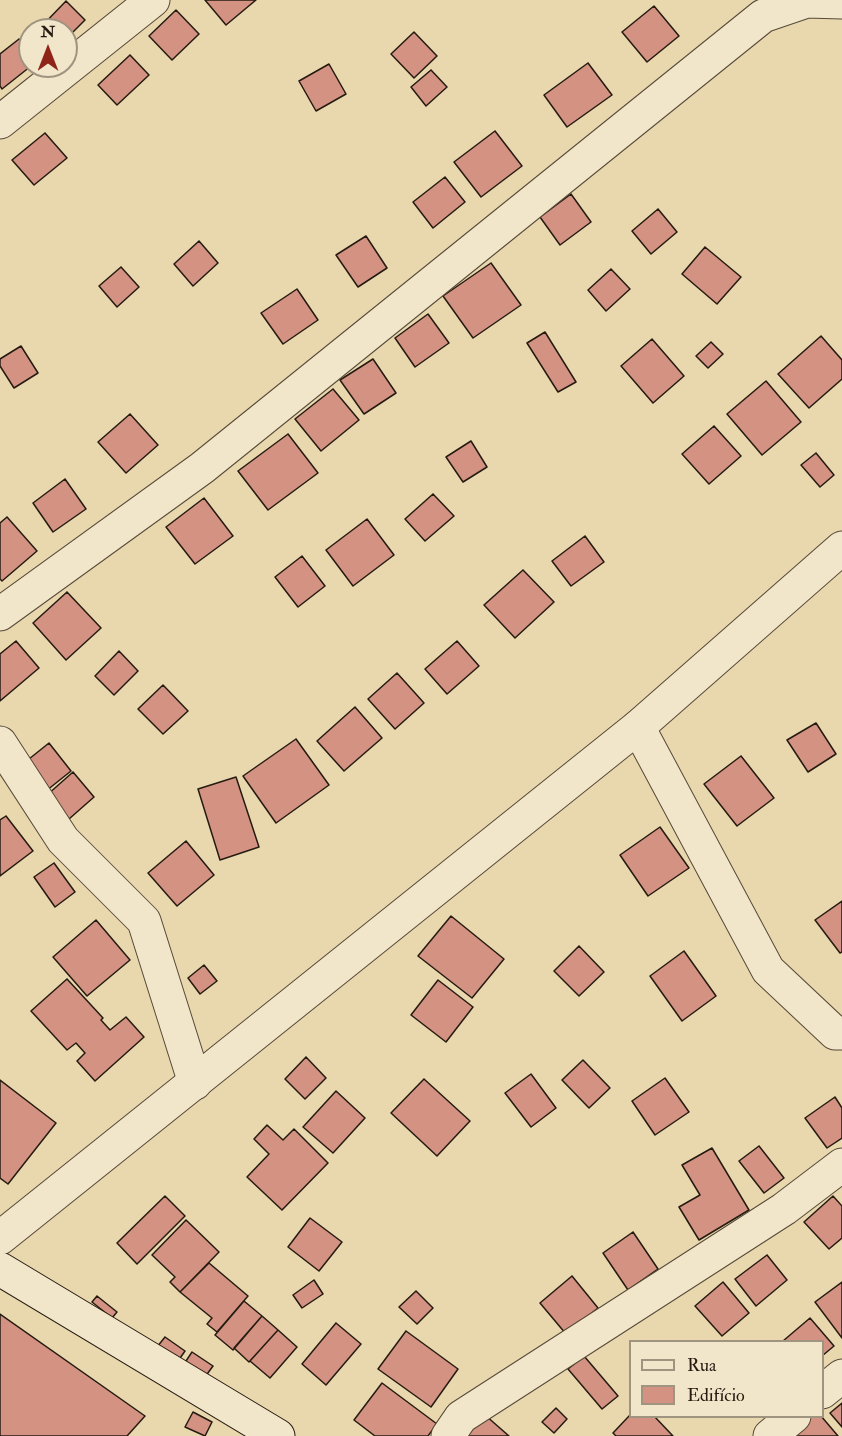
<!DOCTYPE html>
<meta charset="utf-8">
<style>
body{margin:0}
#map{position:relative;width:842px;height:1436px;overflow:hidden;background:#e9d7ae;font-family:"IM FELL Double Pica",serif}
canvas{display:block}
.legend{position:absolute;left:629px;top:1340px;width:195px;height:78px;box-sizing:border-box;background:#f1e5ca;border:2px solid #9f9480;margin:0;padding:8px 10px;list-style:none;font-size:18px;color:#251b10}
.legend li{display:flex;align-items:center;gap:12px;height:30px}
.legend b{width:30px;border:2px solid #9f9480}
.north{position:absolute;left:18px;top:18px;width:60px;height:60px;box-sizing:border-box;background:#f1e5ca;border:2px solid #9f9480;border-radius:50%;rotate:0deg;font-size:16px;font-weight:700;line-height:24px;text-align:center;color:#251b10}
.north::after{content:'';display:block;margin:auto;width:21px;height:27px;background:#8f2418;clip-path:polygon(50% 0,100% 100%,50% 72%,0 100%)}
</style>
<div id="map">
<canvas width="842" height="1436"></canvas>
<ul class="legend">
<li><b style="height:8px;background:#f1e5ca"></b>Rua</li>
<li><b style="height:16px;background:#d49283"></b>Edifício</li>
</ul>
<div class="north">N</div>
</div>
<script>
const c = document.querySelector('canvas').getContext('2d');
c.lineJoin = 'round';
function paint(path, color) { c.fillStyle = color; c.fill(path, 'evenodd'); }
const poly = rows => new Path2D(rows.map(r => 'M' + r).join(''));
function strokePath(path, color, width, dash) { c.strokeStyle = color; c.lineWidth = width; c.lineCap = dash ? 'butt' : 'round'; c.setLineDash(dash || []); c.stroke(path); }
const building = poly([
 [205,0,256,0,226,25,205,0],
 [66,1,85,20,66,39,66,30,38,30,66,1],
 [654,6,679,36,647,62,622,32,654,6],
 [176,10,199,34,172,60,149,36,176,10],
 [414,32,437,56,414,78,391,54,414,32],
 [19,39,30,52,31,66,2,89,0,86,0,54,19,39],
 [130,55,149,75,117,105,98,85,130,55],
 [588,63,612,95,567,127,544,95,588,63],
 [329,64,346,94,316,111,299,81,329,64],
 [431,70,447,87,426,106,411,87,431,70],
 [495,131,522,166,481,197,454,162,495,131],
 [45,133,67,158,34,185,12,160,45,133],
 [445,177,465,202,433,228,413,202,445,177],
 [571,194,591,222,560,245,540,217,571,194],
 [658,209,677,232,651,254,632,231,658,209],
 [366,236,387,268,358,287,336,255,366,236],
 [199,241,218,263,193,286,174,264,199,241],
 [705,247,741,277,717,304,682,274,705,247],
 [491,263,521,305,473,338,443,296,491,263],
 [121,267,139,287,117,307,99,286,121,267],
 [611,269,630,289,606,311,588,290,611,269],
 [297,289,318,320,283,344,261,313,297,289],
 [428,314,449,343,415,367,395,338,428,314],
 [545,332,576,382,558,392,527,343,545,332],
 [821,336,842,360,842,379,809,408,778,374,821,336],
 [652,339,684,376,653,403,621,366,652,339],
 [711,342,723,354,708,368,696,356,711,342],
 [21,346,38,373,14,388,0,366,0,359,21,346],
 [373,359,396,393,364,414,340,380,373,359],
 [766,381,801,422,762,455,727,414,766,381],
 [333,389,359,420,321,451,295,419,333,389],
 [130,414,158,445,126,473,98,442,130,414],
 [714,426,741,456,709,484,682,454,714,426],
 [288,434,318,473,268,510,238,471,288,434],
 [471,441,487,467,463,482,446,457,471,441],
 [816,453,834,475,820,487,801,465,816,453],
 [65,479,86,509,53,532,33,503,65,479],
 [433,494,454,516,425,541,405,519,433,494],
 [204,498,233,536,195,564,166,527,204,498],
 [7,517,37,551,2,581,0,579,0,523,7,517],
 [367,519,394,555,353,586,326,550,367,519],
 [585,536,604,562,571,586,552,561,585,536],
 [302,556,325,586,298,607,275,577,302,556],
 [523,570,554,602,515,638,484,605,523,570],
 [67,592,101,628,66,660,33,623,67,592],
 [16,641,39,668,0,701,0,654,16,641],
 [457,641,479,666,447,694,425,669,457,641],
 [119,651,138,671,114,695,95,676,119,651],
 [397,673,424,703,395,729,368,699,397,673],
 [163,685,188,711,163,734,138,709,163,685],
 [355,707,382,738,344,771,317,741,355,707],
 [816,723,836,754,808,772,787,740,816,723],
 [296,739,329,785,276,823,243,776,296,739],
 [49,743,71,771,46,791,24,763,49,743],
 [741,756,774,798,737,826,704,784,741,756],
 [73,772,94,797,69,819,47,795,73,772],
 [236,777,259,847,220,860,198,789,236,777],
 [6,816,33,851,0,876,0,820,6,816],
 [660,827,689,868,648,896,620,855,660,827],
 [186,841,214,875,177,906,148,873,186,841],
 [54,863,75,892,55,907,34,877,54,863],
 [842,901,842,952,840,953,815,920,842,901],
 [451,916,504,959,472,998,418,956,451,916],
 [96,920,130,960,87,996,53,957,96,920],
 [579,946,604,972,579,996,554,971,579,946],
 [684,951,716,996,682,1021,650,976,684,951],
 [204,965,217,981,200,994,188,978,204,965],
 [67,979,103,1018,101,1020,110,1030,126,1017,144,1037,95,1081,77,1061,85,1053,76,1043,67,1050,31,1011,67,979],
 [438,980,473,1007,446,1042,411,1015,438,980],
 [306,1057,326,1078,305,1099,285,1079,306,1057],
 [583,1060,610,1088,589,1108,562,1080,583,1060],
 [531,1074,556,1108,531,1127,505,1093,531,1074],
 [665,1078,689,1112,655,1135,632,1101,665,1078],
 [424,1079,470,1121,437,1156,391,1113,424,1079],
 [0,1080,56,1123,8,1184,0,1178,0,1080],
 [336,1091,365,1118,333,1153,303,1127,336,1091],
 [835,1097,842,1108,842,1138,827,1148,805,1118,835,1097],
 [267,1125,283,1140,294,1129,328,1163,282,1210,247,1177,269,1154,254,1139,267,1125],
 [759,1146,784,1178,764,1193,739,1161,759,1146],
 [712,1148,749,1210,699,1240,679,1207,700,1195,682,1165,712,1148],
 [165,1196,185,1216,137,1264,117,1243,165,1196],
 [833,1196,842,1206,842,1238,829,1249,804,1222,833,1196],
 [310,1218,342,1242,319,1271,288,1247,310,1218],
 [186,1220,219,1252,180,1292,170,1282,175,1277,152,1255,186,1220],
 [633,1232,658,1269,628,1290,603,1253,633,1232],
 [767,1255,787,1280,756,1306,735,1279,767,1255],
 [209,1263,248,1296,217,1332,207,1324,212,1318,180,1292,209,1263],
 [572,1276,598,1308,566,1334,540,1303,572,1276],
 [314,1280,323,1294,302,1308,293,1295,314,1280],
 [723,1282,749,1313,722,1336,695,1306,723,1282],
 [842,1282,842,1338,815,1302,842,1282],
 [416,1291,433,1308,417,1324,399,1307,416,1291],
 [97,1296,117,1312,112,1318,92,1302,97,1296],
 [244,1301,262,1316,233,1350,215,1335,244,1301],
 [0,1314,145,1416,127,1436,0,1436,0,1314],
 [262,1316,278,1330,249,1362,234,1348,262,1316],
 [810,1318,834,1346,822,1356,822,1342,783,1341,810,1318],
 [336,1323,361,1344,326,1385,302,1364,336,1323],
 [278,1330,297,1347,270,1378,250,1361,278,1330],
 [406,1331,458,1369,431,1407,378,1369,406,1331],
 [165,1337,185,1351,178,1361,157,1347,165,1337],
 [192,1352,213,1366,205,1377,184,1364,192,1352],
 [584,1356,618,1396,602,1409,568,1369,584,1356],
 [382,1383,437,1424,428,1436,375,1436,354,1420,382,1383],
 [842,1403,842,1427,830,1413,842,1403],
 [556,1408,567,1419,554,1433,542,1422,556,1408],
 [193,1412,212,1422,205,1436,185,1427,193,1412],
 [485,1415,509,1436,466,1436,485,1415],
 [630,1415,654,1416,673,1436,616,1436,613,1433,630,1415],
 [812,1416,821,1416,838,1436,791,1436,812,1416]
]);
const minor = poly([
 [0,122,153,0],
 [0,614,202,468,763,16,807,1,842,2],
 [638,727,768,970,835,1033,842,1033],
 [0,743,63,840,144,921,195,1083],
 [822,1392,842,1376],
 [448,1436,461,1417,784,1209,842,1165],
 [770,1436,794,1416]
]);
const tertiary = poly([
 [0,1238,638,727,842,548]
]);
const secondary = poly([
 [0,1269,278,1436]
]);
paint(building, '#d49283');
strokePath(building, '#251b10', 1.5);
strokePath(minor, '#564a38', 35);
strokePath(tertiary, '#564a38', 35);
strokePath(secondary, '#251b10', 35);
strokePath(minor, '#f1e5ca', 33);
strokePath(tertiary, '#f1e5ca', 33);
strokePath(secondary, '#f1e5ca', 33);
</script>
